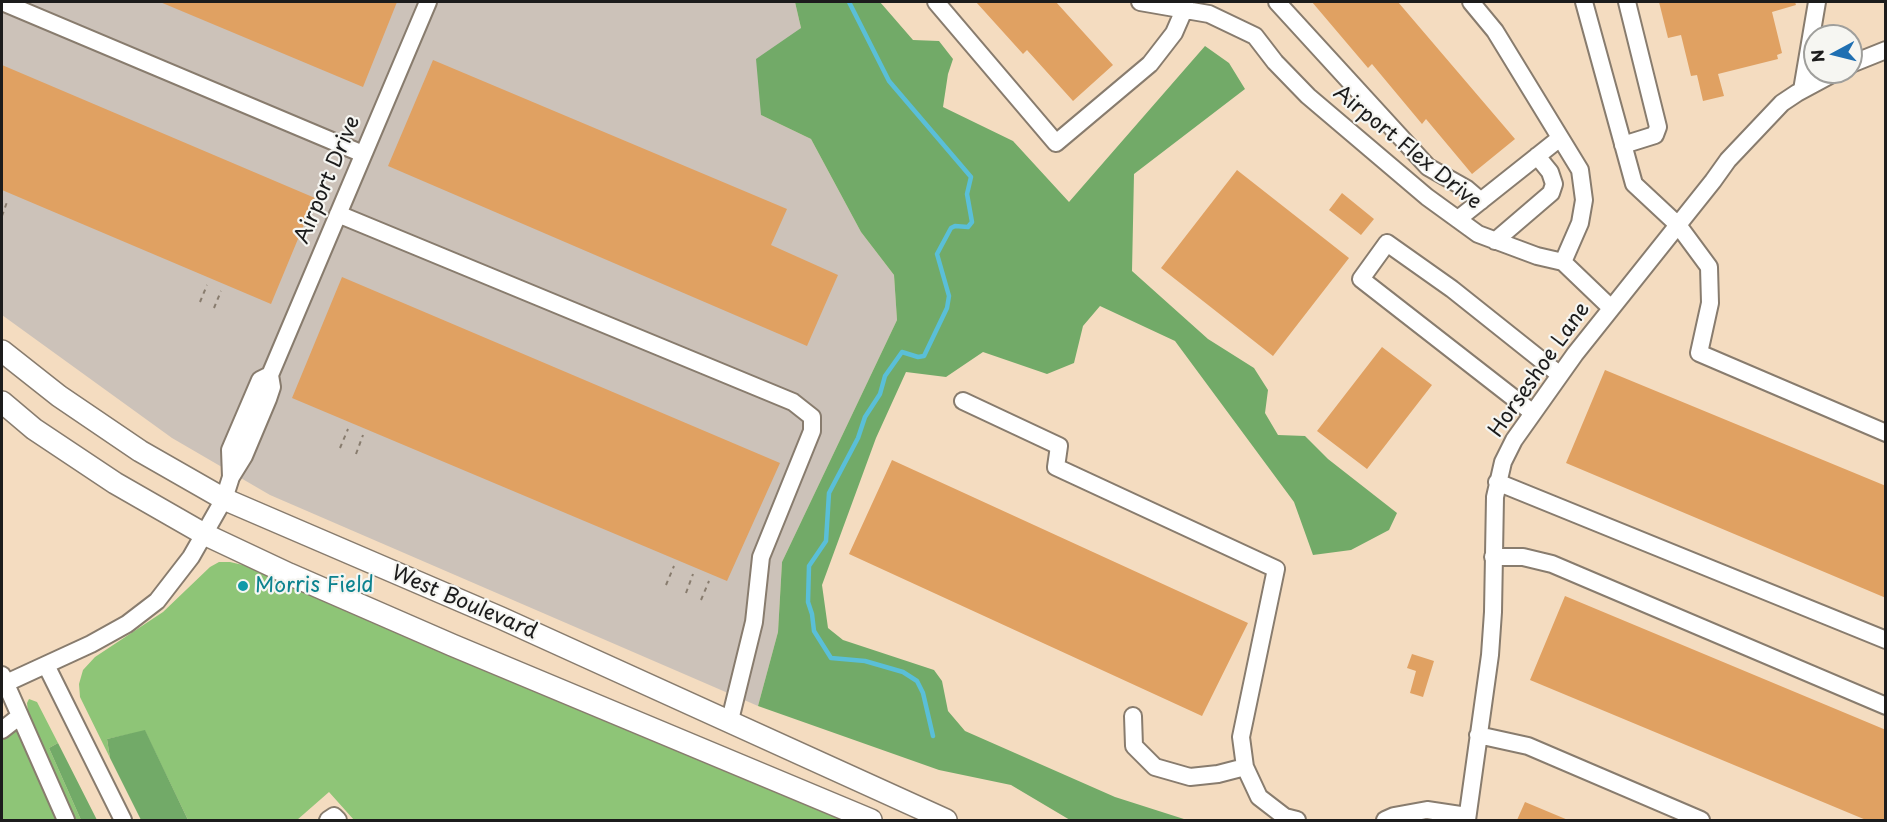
<!DOCTYPE html>
<style>
body{margin:0}
#map{position:relative;width:1887px;height:822px;overflow:hidden;background:#f4dcc0;font-family:"Playpen Sans",sans-serif}
canvas{display:block}
.frame{position:absolute;inset:0;border:3px solid #1c1c1c;pointer-events:none}
.north{position:absolute;left:1803px;top:24px;width:60px;height:60px;box-sizing:border-box;background:#f6f6f2;border:2px solid #9f9f9c;border-radius:50%;rotate:263deg;font-size:16px;font-weight:700;line-height:24px;text-align:center;color:#1c1c1c}
.north::after{content:'';display:block;margin:auto;width:21px;height:27px;background:#1f6fb2;clip-path:polygon(50% 0,100% 100%,50% 72%,0 100%)}
</style>
<div id="map">
<canvas width="1887" height="822"></canvas>
<div class="frame"></div>
<div class="north">N</div>
</div>
<script>
const c = document.querySelector('canvas').getContext('2d');
c.lineJoin = 'round';
function paint(path, color) { c.fillStyle = color; c.fill(path, 'evenodd'); }
const poly = rows => new Path2D(rows.map(r => 'M' + r).join(''));
function strokePath(path, color, width, dash) { c.strokeStyle = color; c.lineWidth = width; c.lineCap = dash ? 'butt' : 'round'; c.setLineDash(dash || []); c.stroke(path); }
function drawText(font, color, halo, rows, align = 'center') {
  c.font = font + ' "Playpen Sans",sans-serif'; c.lineWidth = 4.5; c.setLineDash([]); c.textBaseline = 'middle'; c.strokeStyle = halo; c.fillStyle = color; for (const [text, x, y, turn = 0] of rows) {
    c.save(); c.translate(x, y); c.rotate((+turn || 0) * Math.PI / 180); c.textAlign = isNaN(turn) ? turn : align; if (halo) c.strokeText(text, 0, 0); c.fillText(text, 0, 0); c.restore();
  }
}
const industrial = poly([
 [2,2,795,2,801,28,761,115,811,139,861,232,894,275,897,320,782,562,778,632,758,706,270,495,172,438,2,315]
]);
const green = poly([
 [219,562,230,562,243,565,851,820,354,820,329,792,297,820,188,820,145,731,107,739,110,758,80,697,79,684,83,670,95,657,163,612,210,567],
 [29,699,37,702,58,743,49,748,81,820,76,820,28,713,27,703],
 [17,727,58,820,2,820,2,735]
]);
const forest = poly([
 [795,2,880,2,913,40,939,41,953,59,948,74,943,107,1013,141,1069,202,1205,46,1229,63,1245,89,1134,174,1132,271,1208,339,1254,368,1268,390,1265,413,1278,435,1305,436,1328,459,1397,513,1389,530,1351,550,1313,555,1294,502,1175,341,1100,306,1083,326,1074,363,1047,374,983,352,946,377,906,372,876,438,822,585,828,628,843,640,934,670,942,681,948,711,965,731,1115,797,1187,820,1070,820,1011,785,939,770,758,706,778,632,782,562,897,320,894,275,861,232,811,139,761,115,756,59,801,28],
 [145,730,188,820,141,820,110,758,107,739],
 [58,743,97,820,81,820,49,748]
]);
const stream = poly([
 [849,2,889,81,971,177,967,194,972,222,968,227,955,226,951,228,937,254,949,296,947,308,924,356,918,357,902,352,885,376,880,394,865,417,858,438,829,493,826,541,809,566,808,602,812,614,814,631,831,658,865,661,903,672,917,681,923,693,933,736]
]);
const building = poly([
 [160,2,397,2,363,87],
 [976,2,1056,2,1113,65,1073,101,1027,50,1023,54],
 [1312,2,1398,2,1515,139,1472,174,1426,119,1422,124,1372,64,1368,68],
 [1659,2,1795,2,1796,5,1772,12,1782,53,1777,55,1778,59,1718,74,1724,96,1703,101,1697,75,1691,76,1681,35,1668,38],
 [433,60,787,209,771,245,838,275,807,346,388,166],
 [2,65,315,198,271,304,2,190],
 [1237,170,1349,258,1273,356,1161,268],
 [1342,193,1374,219,1361,235,1329,210],
 [342,277,780,463,727,581,292,398],
 [1382,347,1432,385,1367,469,1317,431],
 [1605,370,1886,486,1886,598,1566,463],
 [892,460,1248,623,1202,716,849,554],
 [1565,596,1886,730,1886,820,1866,820,1530,680],
 [1412,654,1434,661,1423,697,1410,693,1416,671,1407,668],
 [1525,802,1568,820,1517,820]
]);
const path = poly([
 [2,216,7,202],
 [200,302,207,285],
 [214,308,221,291],
 [340,448,348,429],
 [356,454,363,435],
 [666,585,674,566],
 [686,593,693,574],
 [701,600,709,581]
]);
const minor = poly([
 [2,2,363,154],
 [936,2,1056,143,1150,64,1174,33,1184,10,1185,2],
 [1140,2,1209,14,1255,36,1275,62,1308,96,1427,197,1478,234,1537,256,1563,262,1611,308],
 [1277,2,1428,167,1467,189,1481,201],
 [1471,2,1495,31,1580,170,1584,200,1580,223,1563,262],
 [1584,2,1634,184,1678,225,1709,267,1710,303,1699,353,1886,433],
 [1851,64,1886,50],
 [1802,90,1817,2],
 [1623,145,1655,135,1658,127,1627,2],
 [338,214,793,402,812,417,812,431,761,557,754,622,730,720],
 [1458,219,1560,138],
 [1495,241,1551,193,1554,184,1550,172,1537,156],
 [270,375,428,2],
 [963,401,1059,446,1056,467,1276,569,1241,737,1245,767,1259,797,1285,817,1297,820],
 [1533,413,1361,279,1387,243,1452,289,1560,375],
 [1497,482,1886,640],
 [1493,557,1523,557,1552,564,1886,706],
 [46,665,123,820],
 [2,675,66,820],
 [2,685,91,644,127,624,157,601,191,557,224,499,231,477,244,456,268,399,272,387,270,375,260,380,230,450,231,477],
 [1133,716,1134,746,1155,767,1190,777,1218,774,1245,767],
 [2,730,20,716],
 [1478,735,1528,746,1701,820],
 [328,820,334,816,338,820],
 [1385,820,1394,816,1427,810,1467,816],
 [1467,820,1490,655,1493,612,1495,497,1503,462,1514,440,1575,354,1713,181,1728,160,1782,103,1797,93,1836,72]
]);
const major = poly([
 [2,351,59,396,140,451,224,499,501,618,946,820],
 [2,402,34,429,115,483,204,534,289,574,452,645,871,820]
]);
const markers = [
 [243,586,6,"#0f9aa8"]
];
const streetNames = [
 ["Airport Flex Drive",1407,148,39],
 ["Airport Drive",328,180,-67],
 ["Horseshoe Lane",1540,370,-55],
 ["West Boulevard",464,603,23]
];
const cultureNames = [
 ["Morris Field",255,586]
];
paint(industrial, '#ccc2b9');
paint(green, '#8ec577');
paint(forest, '#72aa68');
strokePath(stream, '#5abfd8', 4.5);
paint(building, '#e0a162');
strokePath(minor, '#887c6e', 20);
strokePath(major, '#887c6e', 24);
strokePath(path, '#887c6e', 2, [4.5, 4.5]);
strokePath(minor, '#fff', 16);
strokePath(major, '#fff', 21);
for (const [x, y, r, color] of markers) { const dot = new Path2D(); dot.arc(x, y, r, 0, 2 * Math.PI); c.fillStyle = color; c.fill(dot); strokePath(dot, '#f6f6f2', 2); }
drawText('21px', '#1c1c1c', '#f6f6f2', streetNames);
drawText('21px', '#0d838f', '#f6f6f2', cultureNames, 'left');
</script>
